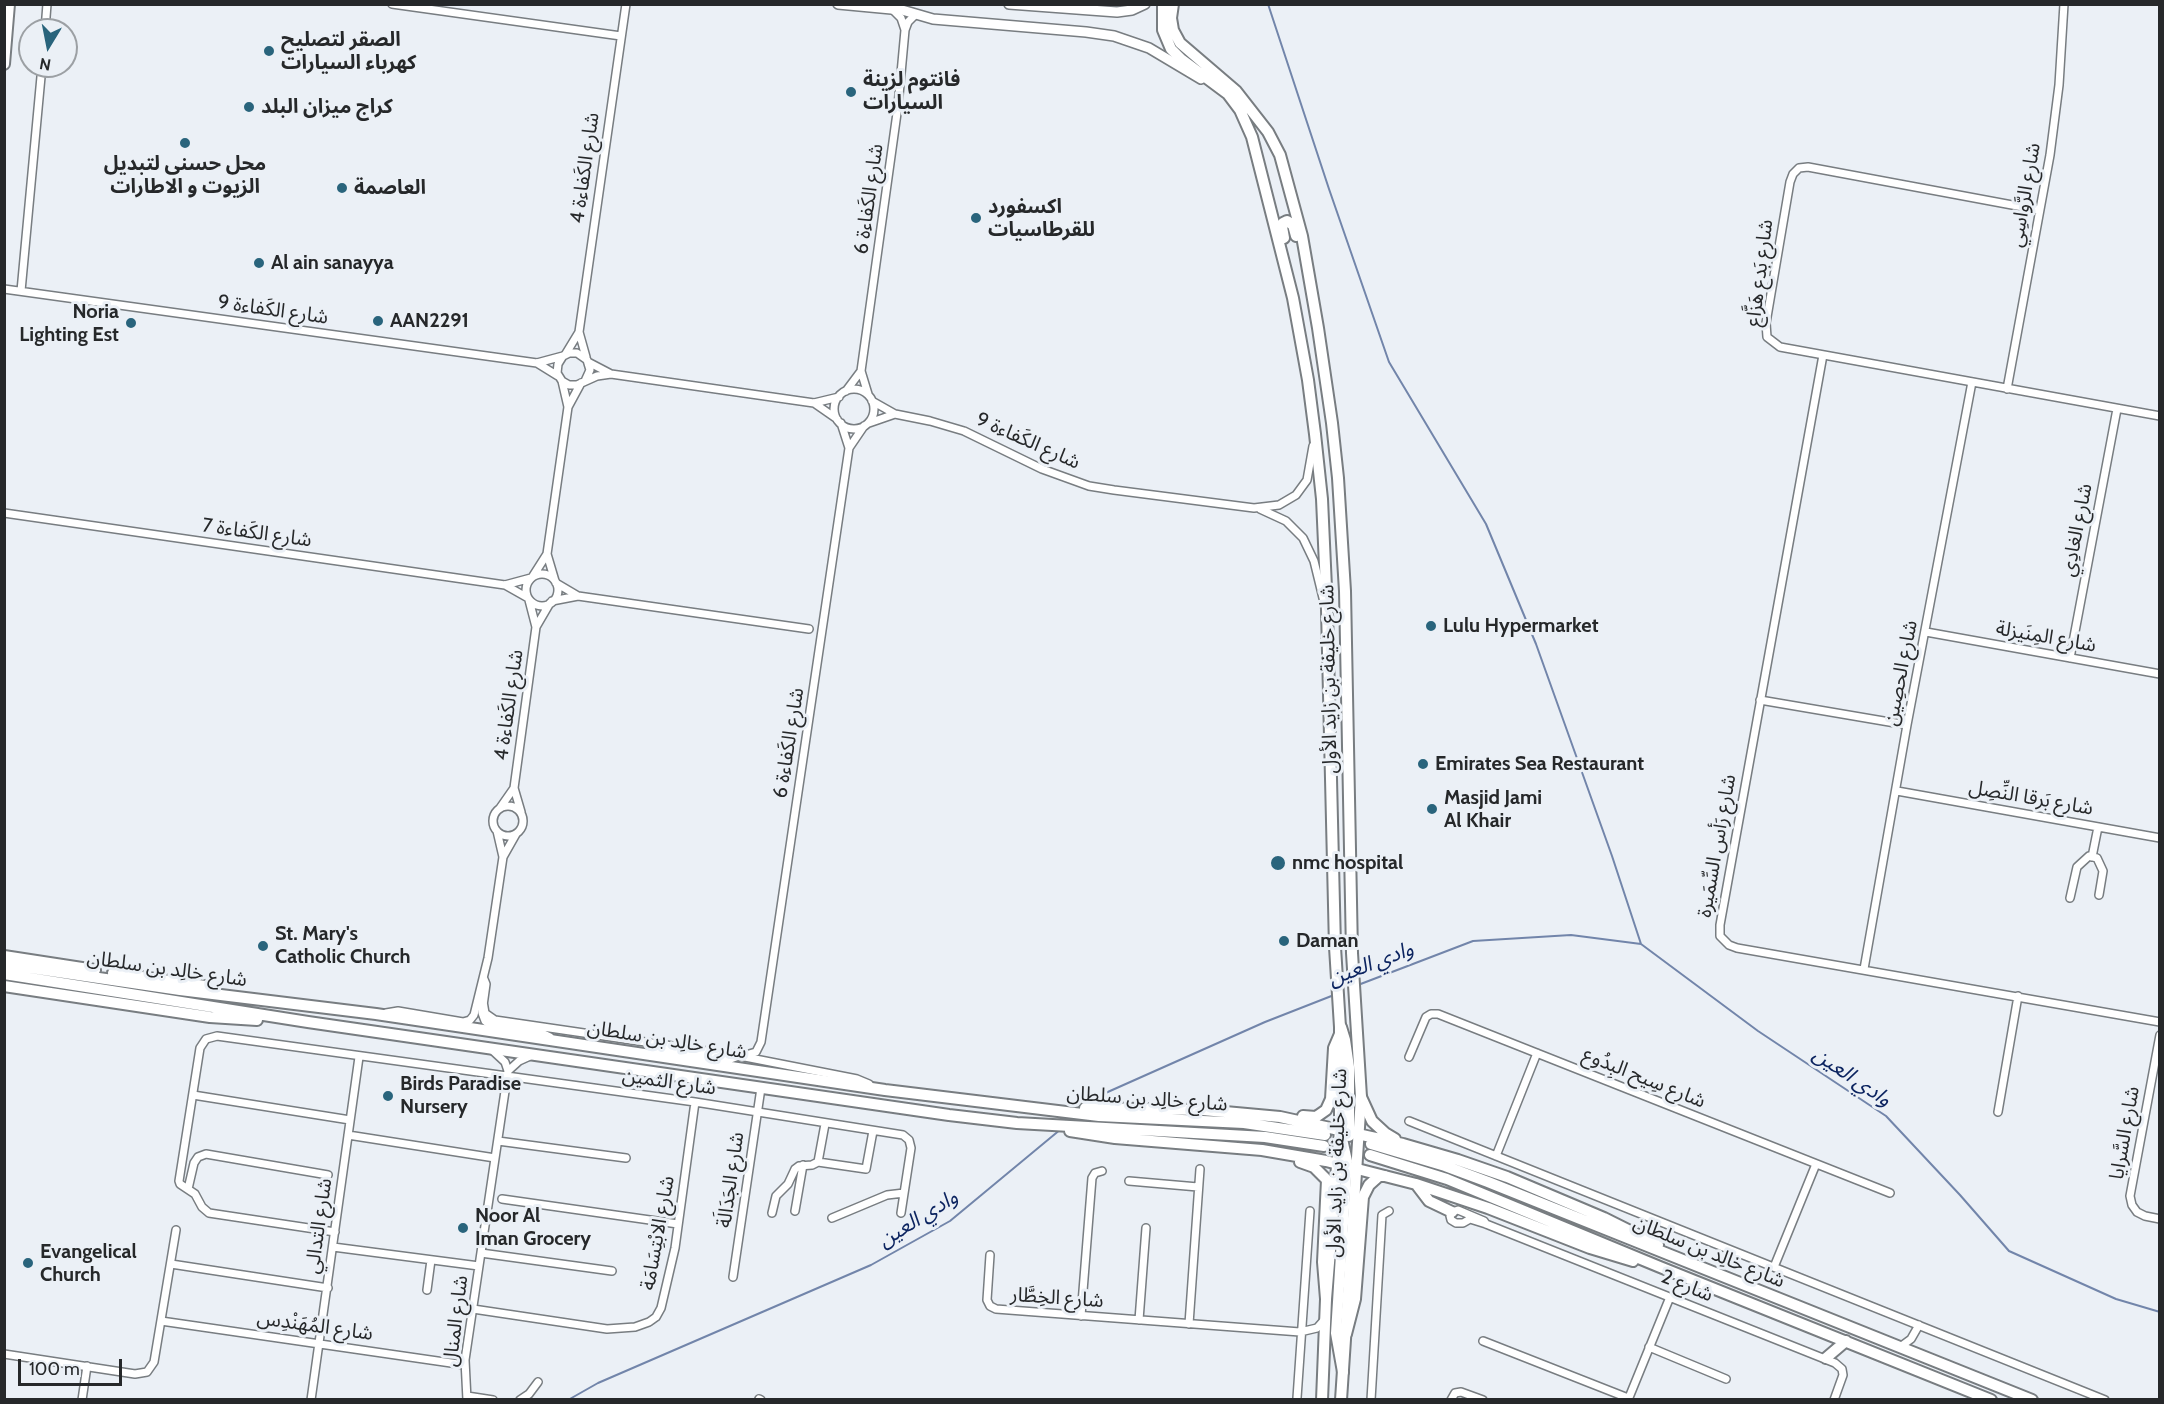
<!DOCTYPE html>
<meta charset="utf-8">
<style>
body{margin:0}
#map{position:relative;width:2164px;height:1404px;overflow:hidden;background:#ebf0f6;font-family:Cabin,sans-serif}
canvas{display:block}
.frame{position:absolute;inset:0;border:6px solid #26282a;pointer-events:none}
.north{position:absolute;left:18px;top:18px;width:60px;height:60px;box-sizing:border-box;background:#ebf0f6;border:2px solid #9ca0a4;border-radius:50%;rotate:190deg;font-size:16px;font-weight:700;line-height:24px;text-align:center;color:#26282a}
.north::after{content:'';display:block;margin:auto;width:21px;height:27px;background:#29647c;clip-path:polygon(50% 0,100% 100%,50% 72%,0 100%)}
.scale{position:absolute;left:18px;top:1359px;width:104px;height:27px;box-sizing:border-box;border:3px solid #26282a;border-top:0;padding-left:8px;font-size:18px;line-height:21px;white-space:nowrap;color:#26282a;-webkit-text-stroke:4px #ebf0f6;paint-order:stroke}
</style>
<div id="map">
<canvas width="2164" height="1404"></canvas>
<div class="frame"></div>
<div class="north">N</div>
<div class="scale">100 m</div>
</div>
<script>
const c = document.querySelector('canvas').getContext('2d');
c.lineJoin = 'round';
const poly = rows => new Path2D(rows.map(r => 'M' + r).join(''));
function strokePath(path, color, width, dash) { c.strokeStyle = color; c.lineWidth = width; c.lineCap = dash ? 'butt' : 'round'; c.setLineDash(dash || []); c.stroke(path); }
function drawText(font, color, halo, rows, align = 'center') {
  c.font = font + ' Cabin,"Noto Sans Arabic",sans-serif'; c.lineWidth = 6; c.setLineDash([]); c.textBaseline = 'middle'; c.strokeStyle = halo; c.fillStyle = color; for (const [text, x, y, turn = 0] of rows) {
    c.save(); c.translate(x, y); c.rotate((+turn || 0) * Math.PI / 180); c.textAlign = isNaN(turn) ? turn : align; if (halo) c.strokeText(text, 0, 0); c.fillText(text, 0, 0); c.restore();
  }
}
const stream = poly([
 [1268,4,1329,189,1389,362,1486,524,1536,644,1612,856,1641,944],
 [1358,985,1473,941,1571,935,1641,944,1758,1031,1886,1116,1960,1195,2009,1251,2116,1299,2160,1312],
 [1090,1104,1101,1095,1265,1022,1334,995],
 [568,1400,598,1383,871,1265,950,1221,1061,1129]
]);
const primaryTunnel = poly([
 [1324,1146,1370,1155]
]);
const minor = poly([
 [392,4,621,36],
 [891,8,901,18,905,30],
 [45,30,47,4],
 [2039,210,1808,167,1799,168,1793,174,1790,182,1766,323,1767,337,1780,347,2160,416],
 [4,289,537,363,563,356],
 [21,291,42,66],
 [579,332,586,357],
 [565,355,579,332,626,4],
 [1823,355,1720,925,1720,936,1729,945,1737,948,2160,1022],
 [588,362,611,374],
 [537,363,558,376],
 [585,381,590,370,587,360,577,353,569,353,563,356,558,364,557,373,562,381,569,385,577,385,597,376,611,374,814,403,839,397],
 [2007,389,2050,155,2059,85,2064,4],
 '834 409a20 20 0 1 1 40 0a20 20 0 1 1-40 0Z',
 [846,391,861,371],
 [868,394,861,371,898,106,905,30,908,22,916,14],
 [872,401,895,414,930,421,964,431,1042,469,1089,486,1114,490,1254,508,1279,505,1296,495,1307,480,1313,446],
 [814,403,837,419],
 [568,407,581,383],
 [841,423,849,448],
 [869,423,895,414],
 [1260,509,1286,521,1303,538,1314,561,1324,602],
 [4,513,505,585,531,578],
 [547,554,555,581],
 '526 590a16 16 0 1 1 32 0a16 16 0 1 1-32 0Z',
 [533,576,547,554,568,407,562,381],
 [556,583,578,596,809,629],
 [505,585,528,598],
 [552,601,578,596],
 [536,627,550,603],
 [1926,632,2160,674],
 [2070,658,2117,409],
 [1760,700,1907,725],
 [1897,791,2160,838],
 '493 821a15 15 0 1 1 30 0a15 15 0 1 1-30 0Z',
 [500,808,514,788],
 [521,812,514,788,536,627,529,600],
 [503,857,516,834],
 [2092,857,2098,827],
 [2070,898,2077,867,2089,856,2097,858,2103,871,2099,895],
 [1864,969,1907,725,1972,382],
 [484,979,486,984,482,1013,485,1021,490,1025,539,1032,550,1037],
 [483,1001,485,1013,495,1020,734,1055],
 [386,1013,398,1011,463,1022,470,1020,474,1015,488,958,503,857,497,831],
 [2160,1035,2130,1196,2132,1205,2137,1212,2145,1216,2160,1219],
 [742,1056,756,1052,761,1042,849,448,864,426],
 [745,1057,857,1079,869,1084],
 [1409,1057,1426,1017,1431,1014,1438,1014,1890,1193],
 [508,1071,519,1061,530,1056],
 [193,1095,350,1120],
 [1998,1112,2018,996],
 [1409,1121,2105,1400],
 [348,1135,495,1158],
 [498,1141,626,1158],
 [1496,1156,1537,1053],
 [818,1162,825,1124],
 [1129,1181,1198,1187],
 [188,1189,194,1163,198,1157,206,1154,328,1175],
 [502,1199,678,1224],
 [795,1211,803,1165],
 [772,1213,776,1196,788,1184,795,1169,799,1166,812,1165,818,1162,866,1169,873,1131],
 [832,1218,887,1195,904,1193],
 [1486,1224,1484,1221,1458,1210,1452,1212,1450,1216,1451,1220,1456,1223,1463,1223,1470,1219,1486,1224,1835,1363,1842,1369,1843,1375,1834,1400],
 [335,1232,209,1213,202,1207,195,1194,180,1184,179,1181,200,1048,206,1039,217,1036,695,1102,903,1135,909,1140,911,1148,901,1213],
 [333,1247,479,1266],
 [481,1253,612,1271],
 [990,1255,987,1300,990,1306,996,1309,1300,1332,1317,1328,1325,1319],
 [171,1264,328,1288],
 [1774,1267,1816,1164],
 [733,1277,761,1088],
 [427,1290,431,1260],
 [473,1309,607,1329,635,1327,649,1322,656,1317,661,1308,675,1248,695,1102],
 [1081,1316,1092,1178,1095,1173,1102,1171],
 [1139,1320,1146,1228],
 [161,1321,465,1365],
 [1189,1324,1200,1169],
 [1483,1341,1628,1398],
 [1649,1347,1726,1379],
 [1900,1347,1911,1339,1919,1325],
 [4,1354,135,1374,147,1372,154,1362,176,1230],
 [467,1396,493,1400],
 [1297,1398,1310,1211],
 [759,1399,761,1400],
 [82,1400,87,1366],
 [311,1400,359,1057],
 [467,1400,465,1360,508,1071,505,1062,491,1049],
 [520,1400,529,1394,538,1382],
 [1371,1400,1382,1215,1389,1211],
 [1451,1400,1455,1393,1461,1392,1483,1400],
 [1628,1400,1670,1297]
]);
const tertiary = poly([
 [838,4,902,10,933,19,1086,32,1114,36,1149,48,1201,79],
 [1009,4,1117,12,1132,10,1145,4]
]);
const secondary = poly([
 [1163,4,1163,30,1171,49,1181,59,1228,94,1240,110,1252,137,1293,298,1308,380,1315,434,1322,499,1327,610,1335,947,1340,1027,1340,1130,1326,1299,1322,1400],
 [1173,4,1171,18,1173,30,1180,43,1236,91,1268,132,1280,155,1302,236,1318,328,1332,423,1338,478,1345,591,1352,953,1361,1097,1341,1400],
 [4,64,9,4],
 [1284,238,1282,227,1283,223,1287,221,1293,225,1296,236]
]);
const primary = poly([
 [4,956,95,970],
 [4,964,180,990,376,1014,885,1090,1099,1116,1244,1123,1325,1135],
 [113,973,205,986],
 [4,974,308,1022,949,1115,1017,1123,1265,1137,1324,1146],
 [4,986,210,1017,257,1020],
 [1341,1027,1345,1040,1349,1067,1349,1136],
 [658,1053,676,1051,726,1059,737,1055],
 [1361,1097,1372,1121,1385,1133,1395,1139],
 [1085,1108,1203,1110,1280,1117,1403,1144,1458,1160,1507,1177,1604,1218,1658,1245],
 [1303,1116,1316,1117,1326,1110,1331,1099,1334,1048,1340,1034],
 [1340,1130,1347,1161,1336,1333,1343,1372],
 [1070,1131,1115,1138,1262,1150,1326,1161,1416,1184,1488,1208,1590,1248,1633,1261],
 [1371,1144,1445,1166,1488,1182,2032,1400],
 [1370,1155,1447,1179,1660,1267,1991,1400],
 [1300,1162,1314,1167,1327,1180,1323,1262,1326,1299],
 [1416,1184,1429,1201,1452,1212],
 [1346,1334,1355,1299,1363,1197,1369,1185,1379,1176,1385,1176],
 [1826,1358,1846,1341]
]);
const markers = [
 [269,51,6,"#29647c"],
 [851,92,6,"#29647c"],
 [249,107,6,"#29647c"],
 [185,143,6,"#29647c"],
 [342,188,6,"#29647c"],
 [976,218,6,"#29647c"],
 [259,263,6,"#29647c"],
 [378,321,6,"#29647c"],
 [131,323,6,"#29647c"],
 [1431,626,6,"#29647c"],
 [1423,764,6,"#29647c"],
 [1432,809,6,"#29647c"],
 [1278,863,8,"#29647c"],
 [1284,941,6,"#29647c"],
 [263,946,6,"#29647c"],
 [388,1096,6,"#29647c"],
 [463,1228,6,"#29647c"],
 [28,1263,6,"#29647c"]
];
const poiNames = [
 ["الصقر لتصليح",281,40],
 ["كهرباء السيارات",281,63],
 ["فانتوم لزينة",863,80],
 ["السيارات",863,103],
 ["كراج ميزان البلد",261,107],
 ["محل حسنى لتبديل",185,164,"center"],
 ["الزيوت و الاطارات",185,187,"center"],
 ["العاصمة",354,188],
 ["اكسفورد",988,207],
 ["للقرطاسيات",988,230],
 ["Al ain sanayya",271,263],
 ["Noria",119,312,"right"],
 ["Lighting Est",119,335,"right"],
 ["AAN2291",390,321],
 ["Lulu Hypermarket",1443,626],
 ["Emirates Sea Restaurant",1435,764],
 ["Masjid Jami",1444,798],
 ["Al Khair",1444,821],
 ["nmc hospital",1292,863],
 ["St. Mary's",275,934],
 ["Catholic Church",275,957],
 ["Daman",1296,941],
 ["Birds Paradise",400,1084],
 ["Nursery",400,1107],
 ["Noor Al",475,1216],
 ["Iman Grocery",475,1239],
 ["Evangelical",40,1252],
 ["Church",40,1275]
];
const streetNames = [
 ["شارع الكَفاءة 4",585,168,-82],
 ["شارع الرَّواسِي",2025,195,-80],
 ["شارع الكَفاءة 6",869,199,-82],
 ["شارع بَدع هَزَّاع",1760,273,-83],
 ["شارع الكَفاءة 9",273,310,8],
 ["شارع الكَفاءة 9",1028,441,24],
 ["شارع الغادِي",2077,530,-79],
 ["شارع الكَفاءة 7",257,533,8],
 ["شارع المِنَيزلة",2046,637,10],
 ["شارع الحصِين",1901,673,-79],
 ["شارع خليفة بن زايد الأول",1329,679,-91],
 ["شارع الكَفاءة 4",509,705,-82],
 ["شارع الكَفاءة 6",789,743,-81],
 ["شارع بَرقا النِّصِل",2031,798,10],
 ["شارع رَأس السِّمَيرة",1717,846,-80],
 ["شارع خالِد بن سلطان",167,969,8],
 ["شارع خالِد بن سلطان",667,1040,9],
 ["شارع سِيح البِدُوع",1644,1078,22],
 ["شارع الثمين",669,1082,8],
 ["شارع خالِد بن سلطان",1147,1099,4],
 ["شارع السَّرايا",2125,1133,-80],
 ["شارع خليفة بن زايد الأول",1337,1163,-88],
 ["شارع الجَدَالَة",731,1180,-82],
 ["شارع التدالي",319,1226,-82],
 ["شارع الابْتِسَامَة",658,1233,-80],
 ["شارع خالِد بن سلطان",1709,1252,22],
 ["شارع 2",1687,1286,22],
 ["شارع الخِطَّار",1057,1298,4],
 ["شارع المنال",456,1321,-83],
 ["شارع المُهَنْدِس",315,1326,8]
];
const waterNames = [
 ["وادي العين",1371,964,-21],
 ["وادي العين",1852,1077,34],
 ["وادي العين",918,1219,-32]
];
strokePath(stream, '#7285aa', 2);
strokePath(primaryTunnel, '#c4c8cd', 10, [10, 5]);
strokePath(minor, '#787d81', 10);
strokePath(tertiary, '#787d81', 12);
strokePath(secondary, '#787d81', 14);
strokePath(primary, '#787d81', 14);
strokePath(minor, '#fff', 7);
strokePath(tertiary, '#fff', 9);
strokePath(secondary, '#fff', 10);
strokePath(primary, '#fff', 10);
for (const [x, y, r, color] of markers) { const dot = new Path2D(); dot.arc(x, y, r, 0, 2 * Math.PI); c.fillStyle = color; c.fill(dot); strokePath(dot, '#ebf0f6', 2); }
drawText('bold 20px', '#26282a', '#ebf0f6', poiNames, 'left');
drawText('20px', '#26282a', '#ebf0f6', streetNames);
drawText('italic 21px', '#0c2460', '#ebf0f6', waterNames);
</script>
